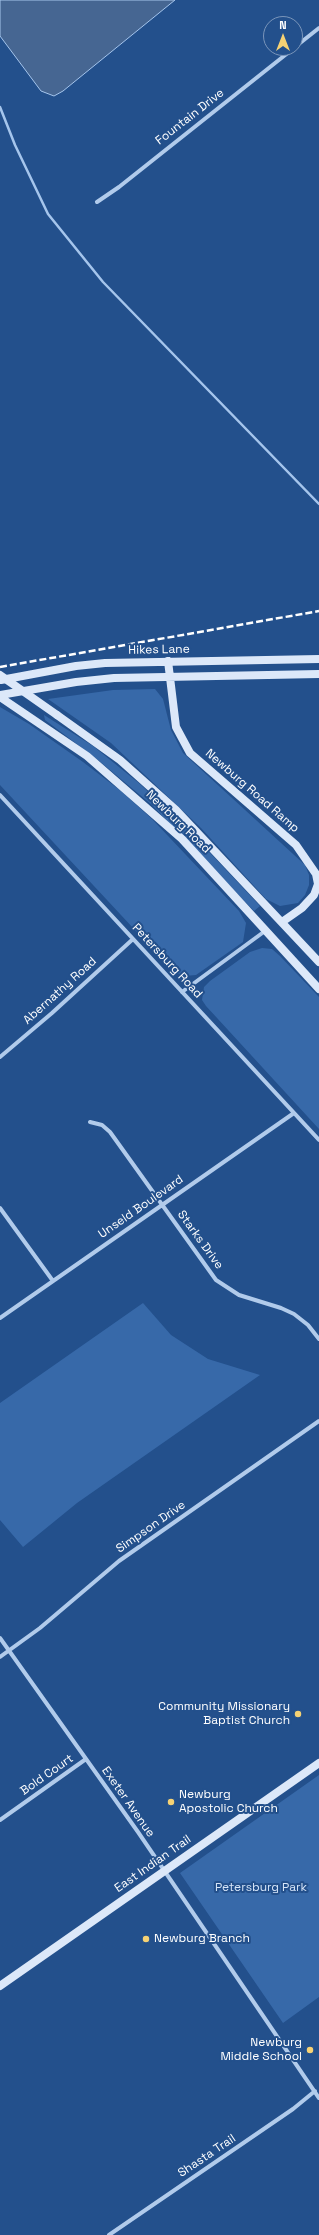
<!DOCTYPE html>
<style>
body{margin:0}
#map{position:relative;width:319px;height:2235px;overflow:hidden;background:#23508c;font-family:"Space Grotesk",sans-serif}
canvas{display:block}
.north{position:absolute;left:263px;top:16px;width:40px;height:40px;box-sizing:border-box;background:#23508c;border:1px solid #7b96ba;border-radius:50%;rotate:0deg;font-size:11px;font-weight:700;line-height:16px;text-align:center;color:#fff}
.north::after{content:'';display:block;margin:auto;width:14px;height:18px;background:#f6d274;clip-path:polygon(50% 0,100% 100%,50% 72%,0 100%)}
</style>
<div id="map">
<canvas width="319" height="2235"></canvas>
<div class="north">N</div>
</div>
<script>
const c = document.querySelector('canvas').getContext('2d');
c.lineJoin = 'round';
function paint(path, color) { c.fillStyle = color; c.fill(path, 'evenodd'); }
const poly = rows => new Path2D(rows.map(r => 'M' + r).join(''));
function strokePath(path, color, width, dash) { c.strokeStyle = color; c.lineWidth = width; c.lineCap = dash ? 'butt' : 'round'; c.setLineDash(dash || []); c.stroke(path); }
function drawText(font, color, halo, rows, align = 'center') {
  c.font = font + ' "Space Grotesk",sans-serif'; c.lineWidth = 4; c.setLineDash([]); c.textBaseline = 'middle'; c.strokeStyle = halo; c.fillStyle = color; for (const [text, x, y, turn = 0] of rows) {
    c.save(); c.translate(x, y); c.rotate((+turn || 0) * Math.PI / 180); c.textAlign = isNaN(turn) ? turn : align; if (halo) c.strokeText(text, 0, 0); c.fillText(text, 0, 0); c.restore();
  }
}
const green = poly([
 [155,689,163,699,171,730,183,753,305,865,309,875,309,885,305,895,298,903,280,906,266,899,201,828,111,743,48,699,113,690],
 [0,707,29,724,83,762,121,791,152,819,239,911,246,923,243,942,196,975,184,976,174,972,0,785],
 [44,715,93,746,140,784,196,838,260,906,254,911,152,805,98,760,45,720],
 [262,948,272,949,280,956,319,997,319,1129,206,1006,202,1000,204,987,210,981,250,952],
 [143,1303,171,1335,208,1359,260,1375,77,1503,23,1547,0,1520,0,1403],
 [319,1775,319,1997,283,2023,180,1873]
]);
const water = poly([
 [0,0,175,0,63,91,54,96,41,91,0,36,0,0]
]);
const stream = poly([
 [0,107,15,145,48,214,103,282,319,504]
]);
const street = poly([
 [295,47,319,28],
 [97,202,119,187,294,48],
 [0,795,319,1140],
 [182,992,265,931],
 [0,1057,52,1013,133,939],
 [90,1122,102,1125,110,1132,216,1280,239,1295,281,1308,294,1314,308,1325,319,1339],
 [0,1208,53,1281],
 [0,1318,294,1113],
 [0,1638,138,1832,319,2098],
 [0,1657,40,1628,119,1561,319,1421],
 [0,1820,86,1759],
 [109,2235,293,2109,315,2091]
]);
const secondary = poly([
 [168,661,176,727,190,753,296,845,316,874,318,884,314,895,302,908,282,922],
 [1,680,76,666,105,663,319,659],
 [0,695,76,682,114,678,319,674],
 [0,697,87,756,182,839,319,989],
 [57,715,120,760,176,810,319,962],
 [0,1986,319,1763]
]);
const rail = poly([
 [0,667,319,611]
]);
const secondaryBridge = poly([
 [0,675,57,715]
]);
const markers = [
 [298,1714,4,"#f6d274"],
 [171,1802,4,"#f6d274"],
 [146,1939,4,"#f6d274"],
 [310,2050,4,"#f6d274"]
];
const streetNames = [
 ["Fountain Drive",190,117,-38],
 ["Hikes Lane",159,650,-1],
 ["Newburg Road Ramp",252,791,41],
 ["Newburg Road",178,822,44],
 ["Petersburg Road",167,961,47],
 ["Abernathy Road",60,991,-42],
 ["Unseld Boulevard",141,1207,-35],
 ["Starks Drive",200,1240,54],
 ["Simpson Drive",151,1527,-35],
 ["Bold Court",47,1775,-35],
 ["Exeter Avenue",128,1802,55],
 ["East Indian Trail",153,1864,-35],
 ["Shasta Trail",207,2156,-34]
];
const poiNames = [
 ["Community Missionary",290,1707],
 ["Baptist Church",290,1721],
 ["Newburg",179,1795,"left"],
 ["Apostolic Church",179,1809,"left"],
 ["Newburg Branch",154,1939,"left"],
 ["Newburg",302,2043],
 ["Middle School",302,2057]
];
const parkNames = [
 ["Petersburg Park",261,1888]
];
paint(green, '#3769a9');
paint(water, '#466692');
strokePath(water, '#a5c5ec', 1);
strokePath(stream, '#a5c5ec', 2.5);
strokePath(street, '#b1cbeb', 4);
strokePath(secondary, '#dce8f9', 8);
strokePath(rail, '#fff', 2.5, [7, 3]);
strokePath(secondaryBridge, '#dce8f9', 8);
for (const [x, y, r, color] of markers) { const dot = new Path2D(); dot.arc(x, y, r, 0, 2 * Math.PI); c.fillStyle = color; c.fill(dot); strokePath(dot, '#23508c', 1.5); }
drawText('12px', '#fff', '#23508c', streetNames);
drawText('12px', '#fff', '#23508c', poiNames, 'right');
drawText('12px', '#d6e5f8', '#23508c', parkNames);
</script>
